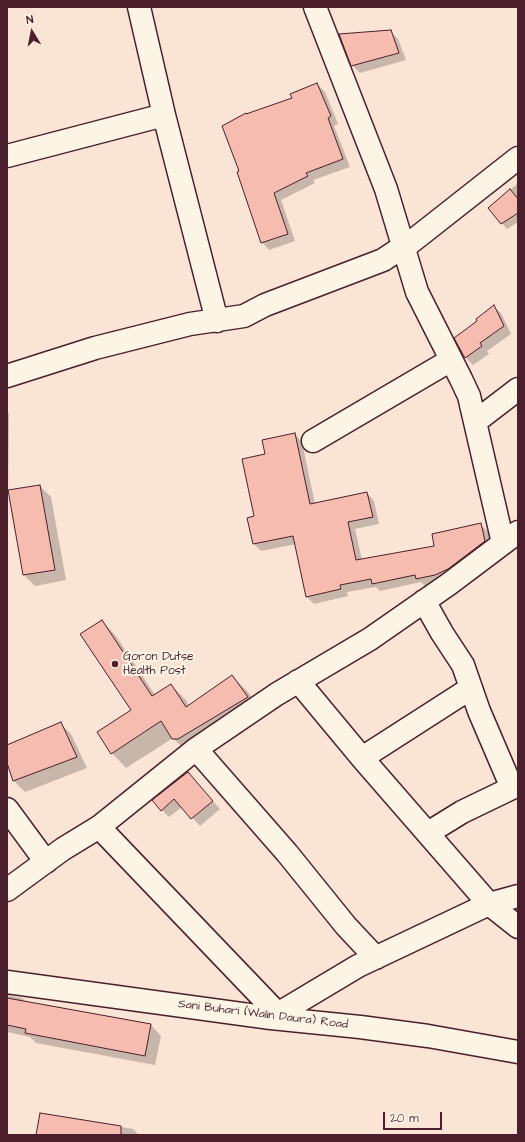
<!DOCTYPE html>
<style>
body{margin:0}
#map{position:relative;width:525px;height:1142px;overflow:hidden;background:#fae4d5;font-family:"Architects Daughter",sans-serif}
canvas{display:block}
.frame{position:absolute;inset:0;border:8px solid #4a1f2b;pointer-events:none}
.north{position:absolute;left:12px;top:12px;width:40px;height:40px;-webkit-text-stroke:3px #fcf5e5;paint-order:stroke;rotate:350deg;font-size:11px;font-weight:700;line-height:16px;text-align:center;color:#4a1f2b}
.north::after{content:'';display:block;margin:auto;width:14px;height:18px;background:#4a1f2b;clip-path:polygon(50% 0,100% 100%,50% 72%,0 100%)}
.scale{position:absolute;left:383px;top:1112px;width:59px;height:18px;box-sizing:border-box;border:2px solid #4a1f2b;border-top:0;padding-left:5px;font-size:12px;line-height:14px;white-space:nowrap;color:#4a1f2b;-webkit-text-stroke:3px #fcf5e5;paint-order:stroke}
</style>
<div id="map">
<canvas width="525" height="1142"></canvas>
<div class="frame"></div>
<div class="north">N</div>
<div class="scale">20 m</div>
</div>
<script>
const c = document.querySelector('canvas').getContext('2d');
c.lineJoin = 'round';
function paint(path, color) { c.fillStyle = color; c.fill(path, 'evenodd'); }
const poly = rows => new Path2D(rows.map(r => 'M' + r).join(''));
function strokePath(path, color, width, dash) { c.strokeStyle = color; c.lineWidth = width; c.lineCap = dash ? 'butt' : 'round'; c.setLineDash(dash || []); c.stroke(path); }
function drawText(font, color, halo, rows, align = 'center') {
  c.font = font + ' "Architects Daughter",sans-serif'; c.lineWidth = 4; c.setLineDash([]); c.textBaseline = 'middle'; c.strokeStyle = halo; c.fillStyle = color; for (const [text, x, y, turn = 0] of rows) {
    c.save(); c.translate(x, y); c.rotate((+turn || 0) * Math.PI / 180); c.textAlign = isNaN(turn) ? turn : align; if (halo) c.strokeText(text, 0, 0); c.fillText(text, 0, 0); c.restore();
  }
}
const shadow = poly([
 [390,31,398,39,406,60,360,73,352,65],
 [317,84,325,92,338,124,334,126,350,167,313,180,315,183,281,200,295,241,269,250,262,242,293,99],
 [518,183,518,222,507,229,489,208],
 [493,306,501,313,511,334,487,351,489,354,473,365,466,358,456,339,478,321],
 [7,412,9,414,8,501,7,501],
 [295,434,302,442,315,504,367,493,374,501,379,524,355,529,362,560,435,547,481,525,488,532,492,549,442,582,425,586,421,582,380,591,376,587,347,592,348,596,314,604,307,597,296,544,261,551,254,544,248,518,255,517,266,455],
 [40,486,51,497,66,580,35,586,24,575],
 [102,621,116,636,155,695,171,685,186,700,189,706,232,676,247,691,262,712,188,753,173,738,126,768,112,753,132,711],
 [60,723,71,734,87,768,25,792,14,781,7,760,7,746],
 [188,773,220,809,200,826,182,807,169,817,162,810],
 [7,995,22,998,26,1002,151,1025,161,1036,155,1065,36,1043,30,1037,7,1032],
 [41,1114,133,1129,139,1135,37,1135]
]);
const building = poly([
 [391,30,399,53,351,66,339,34,391,30],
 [317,83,331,116,328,118,343,159,306,173,308,176,274,193,288,234,261,243,237,172,239,171,222,126,246,113,246,114,292,98,290,94,317,83],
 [510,189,518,199,518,213,501,224,488,208,510,189],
 [494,305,504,326,480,343,482,346,465,358,454,338,477,321,476,319,494,305],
 [295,433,310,504,367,492,373,517,348,522,356,560,434,546,432,534,481,523,485,541,448,569,435,575,416,579,415,575,372,584,371,579,340,585,341,589,306,597,293,536,253,544,247,518,254,516,242,459,265,454,262,440,295,433],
 [40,485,55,570,23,575,8,490,40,485],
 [102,620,152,696,171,684,186,707,232,675,248,697,178,739,172,739,161,721,111,754,97,732,131,710,80,634,102,620],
 [61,722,77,757,13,781,7,763,7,745,61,722],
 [188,772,213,801,191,819,174,799,161,811,152,800,188,772],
 [7,998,151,1024,145,1056,25,1033,26,1029,7,1025,7,998],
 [40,1113,121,1126,121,1135,36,1135,40,1113]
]);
const minor = poly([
 [139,7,164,115,217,321],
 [315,7,386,189,417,292,461,379,469,396,503,543],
 [7,156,164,115],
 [7,376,95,348,190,324,244,316,265,305,383,260,404,246,410,243,518,158],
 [475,422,518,389],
 [313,441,451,360],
 [424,601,442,633,463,665,479,711,512,788],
 [298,681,362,758,489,904,518,927],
 [196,749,287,853,346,926,376,958],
 [362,758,471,688],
 [7,809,46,862],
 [99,827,278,1014],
 [428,833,462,812,518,785],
 [7,890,63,849,99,827,196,749,277,694,370,639,449,584,518,532],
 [7,982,271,1018,360,1027,428,1036,518,1052],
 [271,1018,358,966,489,904,518,896]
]);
const markers = [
 [115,664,4,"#4a1f2b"]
];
const poiNames = [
 ["Goron Dutse",123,657],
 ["Health Post",123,671]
];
const streetNames = [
 ["Sani Buhari (Walin Daura) Road",263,1015,7]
];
paint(shadow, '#0003');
paint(building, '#f6bcaf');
strokePath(building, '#4a1f2b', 1);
strokePath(minor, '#4a1f2b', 25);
strokePath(minor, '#fcf5e5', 22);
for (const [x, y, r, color] of markers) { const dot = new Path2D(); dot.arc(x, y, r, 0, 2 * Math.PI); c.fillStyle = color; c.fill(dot); strokePath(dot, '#fcf5e5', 1.5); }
drawText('12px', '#4a1f2b', '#fcf5e5', poiNames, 'left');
drawText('12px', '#4a1f2b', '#fcf5e5', streetNames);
</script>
